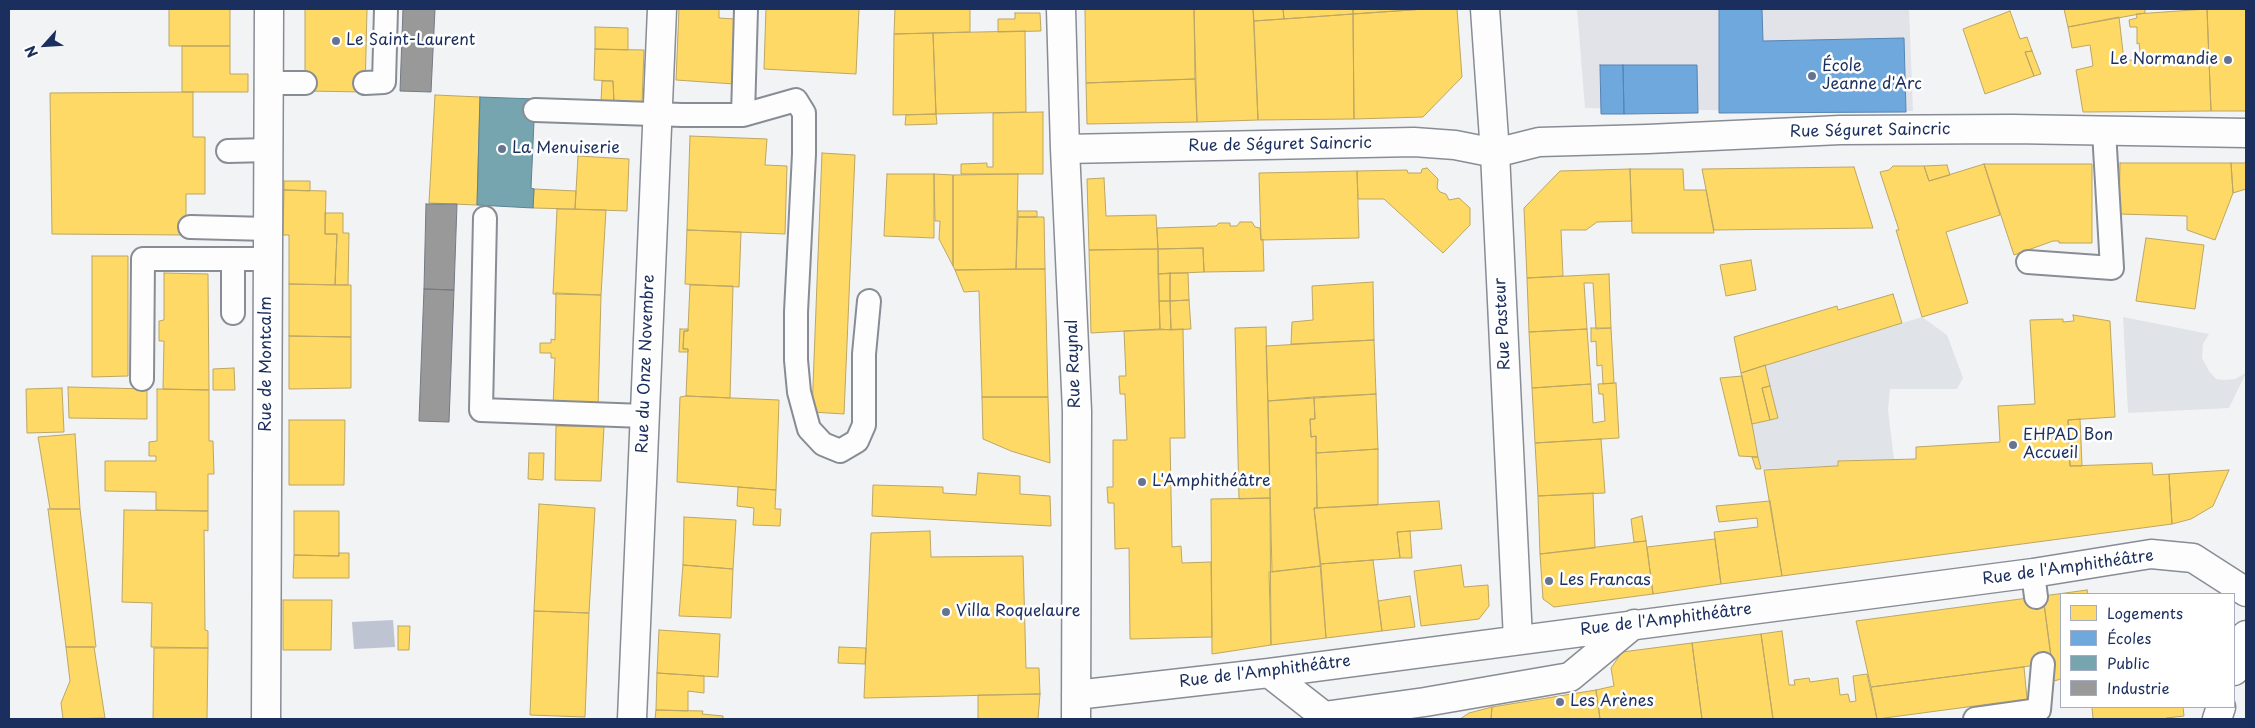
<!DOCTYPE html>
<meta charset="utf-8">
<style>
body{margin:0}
#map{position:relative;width:2255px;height:728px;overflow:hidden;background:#f2f3f4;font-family:"Playpen Sans",sans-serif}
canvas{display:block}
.frame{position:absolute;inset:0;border:10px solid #1b2f5e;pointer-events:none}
.legend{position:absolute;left:2060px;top:593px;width:175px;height:115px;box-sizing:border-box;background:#fff;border:1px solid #a4acbf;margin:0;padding:6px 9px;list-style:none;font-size:15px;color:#1b2f5e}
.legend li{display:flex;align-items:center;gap:10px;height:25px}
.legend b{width:25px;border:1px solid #a4acbf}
.north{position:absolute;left:20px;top:20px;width:50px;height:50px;-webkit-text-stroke:4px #fff;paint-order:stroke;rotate:244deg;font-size:14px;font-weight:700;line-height:20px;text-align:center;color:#1b2f5e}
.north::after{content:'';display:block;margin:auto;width:18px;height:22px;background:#1b2f5e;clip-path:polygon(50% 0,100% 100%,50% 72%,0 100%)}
</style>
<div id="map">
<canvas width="2255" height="728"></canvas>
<div class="frame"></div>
<ul class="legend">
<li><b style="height:14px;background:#ffd966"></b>Logements</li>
<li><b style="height:14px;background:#6fa8dc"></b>Écoles</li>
<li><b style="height:14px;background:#76a5af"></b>Public</li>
<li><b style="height:14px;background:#999"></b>Industrie</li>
</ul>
<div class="north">N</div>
</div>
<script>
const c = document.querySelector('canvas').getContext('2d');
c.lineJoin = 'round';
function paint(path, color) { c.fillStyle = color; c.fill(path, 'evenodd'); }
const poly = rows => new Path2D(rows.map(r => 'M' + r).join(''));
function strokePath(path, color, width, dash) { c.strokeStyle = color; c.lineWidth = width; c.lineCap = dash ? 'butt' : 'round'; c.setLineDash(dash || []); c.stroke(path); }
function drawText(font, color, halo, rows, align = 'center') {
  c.font = font + ' "Playpen Sans",sans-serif'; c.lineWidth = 5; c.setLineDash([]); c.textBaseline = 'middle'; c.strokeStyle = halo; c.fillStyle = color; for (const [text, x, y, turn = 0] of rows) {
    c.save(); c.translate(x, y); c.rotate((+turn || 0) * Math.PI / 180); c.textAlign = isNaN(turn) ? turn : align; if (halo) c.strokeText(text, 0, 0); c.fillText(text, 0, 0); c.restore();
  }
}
const built = poly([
 [1577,9,1909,9,1913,111,1821,112,1585,108]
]);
const green = poly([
 [1922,317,1947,335,1963,378,1957,389,1890,389,1888,410,1894,459,1838,461,1838,466,1836,466,1761,469,1752,424,1765,365],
 [2123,317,2209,334,2203,344,2202,358,2209,371,2216,379,2224,380,2235,379,2246,373,2229,408,2128,413]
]);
const water = poly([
 [393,620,395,647,354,649,352,622]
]);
const homes = poly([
 [169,9,230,9,230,46,169,46,169,9],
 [305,9,367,9,365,92,305,91,305,9],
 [679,9,719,9,719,18,735,19,734,84,676,80,679,9],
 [766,9,859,9,856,74,764,69,766,9],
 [895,9,970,9,970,32,894,34,895,9],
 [1085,9,1194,9,1195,79,1086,83,1085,9],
 [1194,9,1253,9,1258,120,1197,122,1194,9],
 [1253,9,1283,9,1284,19,1254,21,1253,9],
 [1283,9,1353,9,1353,14,1284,19,1283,9],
 [1353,9,1425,9,1353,14,1353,9],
 [1425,9,1457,9,1462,77,1423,117,1354,119,1353,14,1425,9],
 [2064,9,2145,9,2145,13,2068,27,2064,9],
 [2207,9,2211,111,2083,112,2076,70,2093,66,2090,45,2072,48,2068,27,2119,17,2124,61,2141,59,2139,43,2137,44,2137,27,2130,27,2129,20,2137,18,2136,14,2207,9],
 [2207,9,2246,9,2246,111,2211,111,2207,9],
 [2010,11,2020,39,2027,37,2032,51,2025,52,2034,76,1985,94,1963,29,2010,11],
 [1015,13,1040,13,1041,31,998,32,998,19,1015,19,1015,13],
 [1353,14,1354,119,1258,120,1254,21,1353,14],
 [595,27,628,28,628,50,595,49,595,27],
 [1025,31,1026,112,936,114,933,33,1025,31],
 [933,33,936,114,893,115,894,34,933,33],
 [182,46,230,46,230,74,248,74,248,92,182,92,182,46],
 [595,49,644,50,642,103,614,103,613,81,594,80,595,49],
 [2032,51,2041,74,2034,76,2025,52,2032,51],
 [1195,79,1197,122,1087,124,1086,83,1195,79],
 [602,81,613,81,614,103,601,102,602,81],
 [193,92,193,137,205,137,205,194,186,194,186,235,52,234,50,93,193,92],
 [435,95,480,97,477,205,429,203,435,95],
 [1043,112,1043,174,961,174,961,164,987,163,987,167,993,167,993,113,1043,112],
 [936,114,937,124,905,125,906,115,936,114],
 [690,136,767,139,765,165,787,166,785,234,687,230,690,136],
 [822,153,855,155,844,414,812,412,822,153],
 [578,156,629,159,627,211,575,209,578,156],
 [2120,163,2231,163,2233,193,2215,240,2187,230,2187,216,2119,214,2120,163],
 [2231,163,2246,163,2246,189,2233,193,2231,163],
 [1984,164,2000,215,1946,232,1968,303,1922,317,1896,230,1899,230,1880,172,1889,170,1893,166,1924,166,1929,181,1984,164],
 [1984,164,2092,164,2092,243,2059,243,2059,241,2053,241,2014,255,1984,164],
 [1947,165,1950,175,1929,181,1924,166,1947,165],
 [1854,167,1873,228,1714,230,1702,169,1854,167],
 [1427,168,1438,179,1437,188,1440,192,1446,194,1449,200,1459,198,1470,208,1470,225,1443,253,1384,199,1358,199,1357,171,1407,170,1408,173,1421,173,1422,169,1427,168],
 [1630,169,1683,169,1684,190,1706,190,1714,233,1632,233,1630,169],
 [1630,169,1632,221,1597,222,1586,230,1561,230,1563,276,1527,278,1524,208,1560,171,1630,169],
 [1357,171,1359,238,1261,240,1259,173,1357,171],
 [887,174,934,174,934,238,884,236,887,174],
 [934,174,953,175,953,266,939,239,940,221,935,221,934,174],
 [1018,174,1016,269,955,270,953,266,953,175,1018,174],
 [1104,178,1106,216,1156,215,1158,249,1089,250,1087,179,1104,178],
 [284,181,310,181,310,191,284,190,284,181],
 [534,189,576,191,575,209,533,208,534,189],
 [284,190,326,191,325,234,337,234,335,285,289,284,289,235,283,235,284,190],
 [557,209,606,210,601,295,553,294,557,209],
 [1018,211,1037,211,1037,217,1018,217,1018,211],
 [325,213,343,213,343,233,349,233,348,285,335,285,337,234,325,234,325,213],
 [1018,217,1044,217,1045,269,1016,269,1018,217],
 [1240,222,1252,222,1255,227,1260,228,1261,240,1263,239,1264,271,1204,272,1203,248,1158,249,1157,228,1216,226,1219,223,1230,223,1230,226,1237,226,1240,222],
 [687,230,741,232,739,287,685,284,687,230],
 [2146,238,2204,245,2195,309,2136,301,2146,238],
 [1203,248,1204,272,1158,274,1158,249,1203,248],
 [1158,249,1160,329,1091,333,1089,250,1158,249],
 [92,256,128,256,128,376,92,377,92,256],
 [1751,260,1756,290,1726,296,1720,265,1751,260],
 [1045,269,1048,397,982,397,979,291,964,292,955,270,1045,269],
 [164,273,208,274,209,390,163,389,164,341,159,341,159,321,164,320,164,273],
 [1170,273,1170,301,1159,301,1158,274,1170,273],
 [1170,273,1188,273,1189,300,1170,301,1170,273],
 [1609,274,1611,328,1596,329,1593,283,1584,283,1587,329,1529,332,1527,278,1609,274],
 [1373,282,1374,340,1291,344,1292,322,1313,320,1312,286,1373,282],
 [289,284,351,285,351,337,289,336,289,284],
 [690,285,733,286,730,398,686,396,688,349,683,349,684,331,688,331,688,329,690,285],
 [556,293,601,295,598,409,553,407,555,358,551,358,551,353,540,353,540,343,551,343,551,339,555,340,556,293],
 [1893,294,1902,323,1741,373,1734,337,1837,306,1838,310,1893,294],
 [1189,300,1191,329,1171,330,1170,301,1189,300],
 [1159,301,1170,301,1171,330,1160,329,1159,301],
 [2073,315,2110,321,2115,417,2068,420,2070,466,2152,463,2153,475,2169,474,2172,524,1782,576,1764,470,1836,466,1838,466,1838,461,1916,459,1916,447,2000,442,1998,406,2035,404,2030,320,2063,319,2063,322,2074,321,2073,315],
 [1266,327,1270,498,1239,499,1235,328,1266,327],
 [1591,328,1611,328,1614,383,1603,384,1602,365,1597,366,1596,341,1591,342,1591,328],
 [680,329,688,329,688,331,684,331,683,349,688,349,688,352,679,352,680,329],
 [1183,329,1185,438,1170,438,1172,547,1181,546,1182,563,1211,562,1212,637,1130,639,1129,548,1115,549,1114,503,1108,503,1107,487,1113,487,1113,440,1127,440,1125,394,1120,394,1119,376,1126,376,1124,331,1183,329],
 [1587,329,1591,384,1532,388,1529,332,1587,329],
 [289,336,351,337,351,388,289,389,289,336],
 [1374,340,1376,394,1268,401,1266,346,1374,340],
 [1765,365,1770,386,1762,388,1770,420,1752,424,1741,373,1765,365],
 [234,368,235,390,213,390,213,369,234,368],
 [1742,376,1752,424,1758,457,1739,456,1720,378,1742,376],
 [1616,383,1619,438,1535,443,1532,388,1591,384,1593,423,1605,421,1603,394,1599,394,1598,384,1616,383],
 [1770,386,1778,418,1770,420,1762,388,1770,386],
 [68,387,147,389,147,419,69,418,68,387],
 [62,388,64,432,27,433,26,389,62,388],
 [157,389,209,390,209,441,213,441,214,474,208,474,208,511,156,510,156,492,105,491,105,461,156,461,156,456,149,456,149,442,157,441,157,389],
 [1376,394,1378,449,1316,453,1316,436,1311,437,1310,419,1315,419,1314,397,1376,394],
 [686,396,779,400,776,490,677,482,680,397,686,396],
 [982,397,1048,397,1050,463,1011,451,983,439,982,397],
 [1314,397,1315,419,1310,419,1311,437,1316,436,1317,508,1314,508,1321,566,1272,572,1268,401,1314,397],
 [2080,419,2082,466,2070,466,2068,420,2080,419],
 [289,420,345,420,344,485,289,485,289,420],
 [556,426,604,427,601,481,555,480,556,426],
 [75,434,80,509,50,509,38,437,75,434],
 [1601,439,1605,493,1538,496,1535,443,1601,439],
 [1378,449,1378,505,1317,508,1316,453,1378,449],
 [529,453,544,453,543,480,528,479,529,453],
 [1752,457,1758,457,1761,469,1756,469,1752,457],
 [2229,470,2213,506,2191,519,2172,524,2169,474,2229,470],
 [978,473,1020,476,1020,494,1050,496,1051,526,872,516,873,485,943,487,943,493,976,495,978,473],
 [738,487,776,490,775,509,781,509,780,526,753,525,754,508,737,506,738,487],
 [1593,493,1595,548,1540,554,1538,496,1593,493],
 [1270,498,1271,645,1212,654,1211,499,1270,498],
 [1439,501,1442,529,1397,532,1400,558,1320,564,1314,508,1439,501],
 [1770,501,1782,576,1721,584,1714,532,1758,527,1757,518,1719,522,1716,506,1770,501],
 [539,504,595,508,589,613,534,611,539,504],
 [48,509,80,509,96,647,66,647,48,509],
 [124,510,208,511,208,531,204,530,205,630,208,631,208,648,151,647,152,603,122,602,124,510],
 [294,511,339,511,339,556,294,555,294,511],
 [1642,516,1646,541,1634,542,1631,519,1642,516],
 [684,517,736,520,733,569,683,565,684,517],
 [930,531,931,557,1023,556,1026,668,1039,668,1040,694,864,698,871,533,930,531],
 [1410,531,1412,558,1400,558,1397,532,1410,531],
 [1715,539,1721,584,1653,594,1647,547,1715,539],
 [1646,541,1653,594,1554,607,1543,599,1540,554,1646,541],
 [339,553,349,553,349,578,293,578,294,555,339,556,339,553],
 [1373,560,1382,631,1326,638,1320,564,1373,560],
 [683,565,733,569,731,618,679,616,683,565],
 [1461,565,1464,587,1488,585,1489,606,1479,619,1421,626,1414,571,1461,565],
 [1321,566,1326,638,1271,645,1269,572,1321,566],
 [2087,590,2088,594,2061,594,2061,679,2054,681,2043,596,2087,590],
 [1410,596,1415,627,1382,631,1378,601,1410,596],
 [2043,596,2052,663,1871,687,1856,621,2043,596],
 [283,600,332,600,331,650,283,650,283,600],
 [534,611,589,613,585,717,530,715,534,611],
 [398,626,410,626,409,650,398,650,398,626],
 [659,630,720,634,718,677,657,673,659,630],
 [1782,631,1789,685,1795,685,1794,680,1809,678,1810,682,1838,678,1840,695,1848,694,1850,702,1856,701,1853,676,1867,674,1877,719,1773,719,1761,634,1782,631],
 [1761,634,1773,719,1702,719,1692,643,1761,634],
 [1692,643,1702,719,1600,719,1596,690,1614,686,1611,668,1622,652,1692,643],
 [66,647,94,647,105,718,63,719,61,703,70,681,66,647],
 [839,647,866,648,865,664,838,663,839,647],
 [154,648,208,648,207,719,153,719,154,648],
 [2024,667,2027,699,1877,719,1871,687,2024,667],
 [657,673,704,676,704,693,688,691,688,711,656,710,657,673],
 [1596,690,1600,719,1491,719,1492,707,1596,690],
 [1040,694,1038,719,978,719,978,695,1040,694],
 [1492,707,1491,719,1460,719,1469,713,1492,707],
 [2092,707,2183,707,2184,716,2166,718,2167,719,2093,719,2092,707],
 [656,710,703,711,702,714,723,716,723,719,655,719,656,710]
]);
const schools = poly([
 [1719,9,1762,9,1763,41,1904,38,1906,112,1719,113,1719,9],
 [1600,65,1623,65,1624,114,1601,114,1600,65],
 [1623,65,1697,65,1698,113,1624,114,1623,65]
]);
const public = poly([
 [480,97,535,99,531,188,534,189,533,208,477,205,480,97]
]);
const industry = poly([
 [403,9,435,9,431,92,400,91,403,9],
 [426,204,457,204,454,290,424,289,426,204],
 [424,289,454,290,449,422,419,421,424,289]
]);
const service = poly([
 [268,83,305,83],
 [365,83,384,82,386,9],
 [535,110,682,115,743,115,796,100,804,113,804,154,796,312,796,360,799,392,809,429,823,444,840,451,857,441,864,425,864,354,869,301],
 [743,115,746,9],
 [228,151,268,150],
 [485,218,481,410,644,416],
 [190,227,268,229],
 [233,259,233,313],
 [2028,262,2112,268,2104,131],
 [142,379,143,259,268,259],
 [2033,573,2036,597],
 [1975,719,2039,710,2043,664]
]);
const minor = poly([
 [1061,9,1065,149,1077,411,1076,719],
 [1485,9,1495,153,1518,640],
 [1065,149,1414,142,1455,145,1495,153,1539,142,1648,139,1840,130,2012,129,2246,133],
 [2234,671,2246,635],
 [1269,673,1324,716,1425,702,1570,677,1634,624],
 [1076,695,1269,673,2033,573,2151,554,2193,558,2246,592],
 [266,719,269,9],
 [632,719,662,9],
 [2217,719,2221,707]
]);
const markers = [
 [336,41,5,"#667492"],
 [2228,60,5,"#667492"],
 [1812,76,5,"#667492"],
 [502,149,5,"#667492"],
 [2013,445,5,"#667492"],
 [1142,482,5,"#667492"],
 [1549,581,5,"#667492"],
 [946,612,5,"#667492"],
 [1560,702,5,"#667492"]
];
const poiNames = [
 ["Le Saint-Laurent",346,41],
 ["Le Normandie",2218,60,"right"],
 ["École",1822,67],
 ["Jeanne d'Arc",1822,85],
 ["La Menuiserie",512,149],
 ["EHPAD Bon",2023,436],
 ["Accueil",2023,454],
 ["L'Amphithéâtre",1152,482],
 ["Les Francas",1559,581],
 ["Villa Roquelaure",956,612],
 ["Les Arènes",1570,702]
];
const streetNames = [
 ["Rue Séguret Saincric",1870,131,-1],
 ["Rue de Séguret Saincric",1280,145,-1],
 ["Rue Pasteur",1503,324,-93],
 ["Rue de Montcalm",267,364,-90],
 ["Rue du Onze Novembre",646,364,-88],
 ["Rue Raynal",1074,364,-92],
 ["Rue de l'Amphithéâtre",2068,568,-8],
 ["Rue de l'Amphithéâtre",1666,620,-7],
 ["Rue de l'Amphithéâtre",1265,672,-7]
];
paint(built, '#e1e3e8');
paint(green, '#e0e3e8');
paint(water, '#bec4d1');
paint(homes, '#ffd966');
strokePath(homes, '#bba664', 1);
paint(schools, '#6fa8dc');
strokePath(schools, '#5684b6', 1);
paint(public, '#76a5af');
strokePath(public, '#5b8297', 1);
paint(industry, '#999');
strokePath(industry, '#737987', 1);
strokePath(service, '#888c95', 26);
strokePath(minor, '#888c95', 31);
strokePath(service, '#fdfdfd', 22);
strokePath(minor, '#fdfdfd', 28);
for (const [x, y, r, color] of markers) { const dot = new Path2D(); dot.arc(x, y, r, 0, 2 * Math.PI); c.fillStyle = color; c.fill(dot); strokePath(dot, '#fff', 2); }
drawText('16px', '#1b2f5e', '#fff', poiNames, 'left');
drawText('16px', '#1b2f5e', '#fff', streetNames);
</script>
